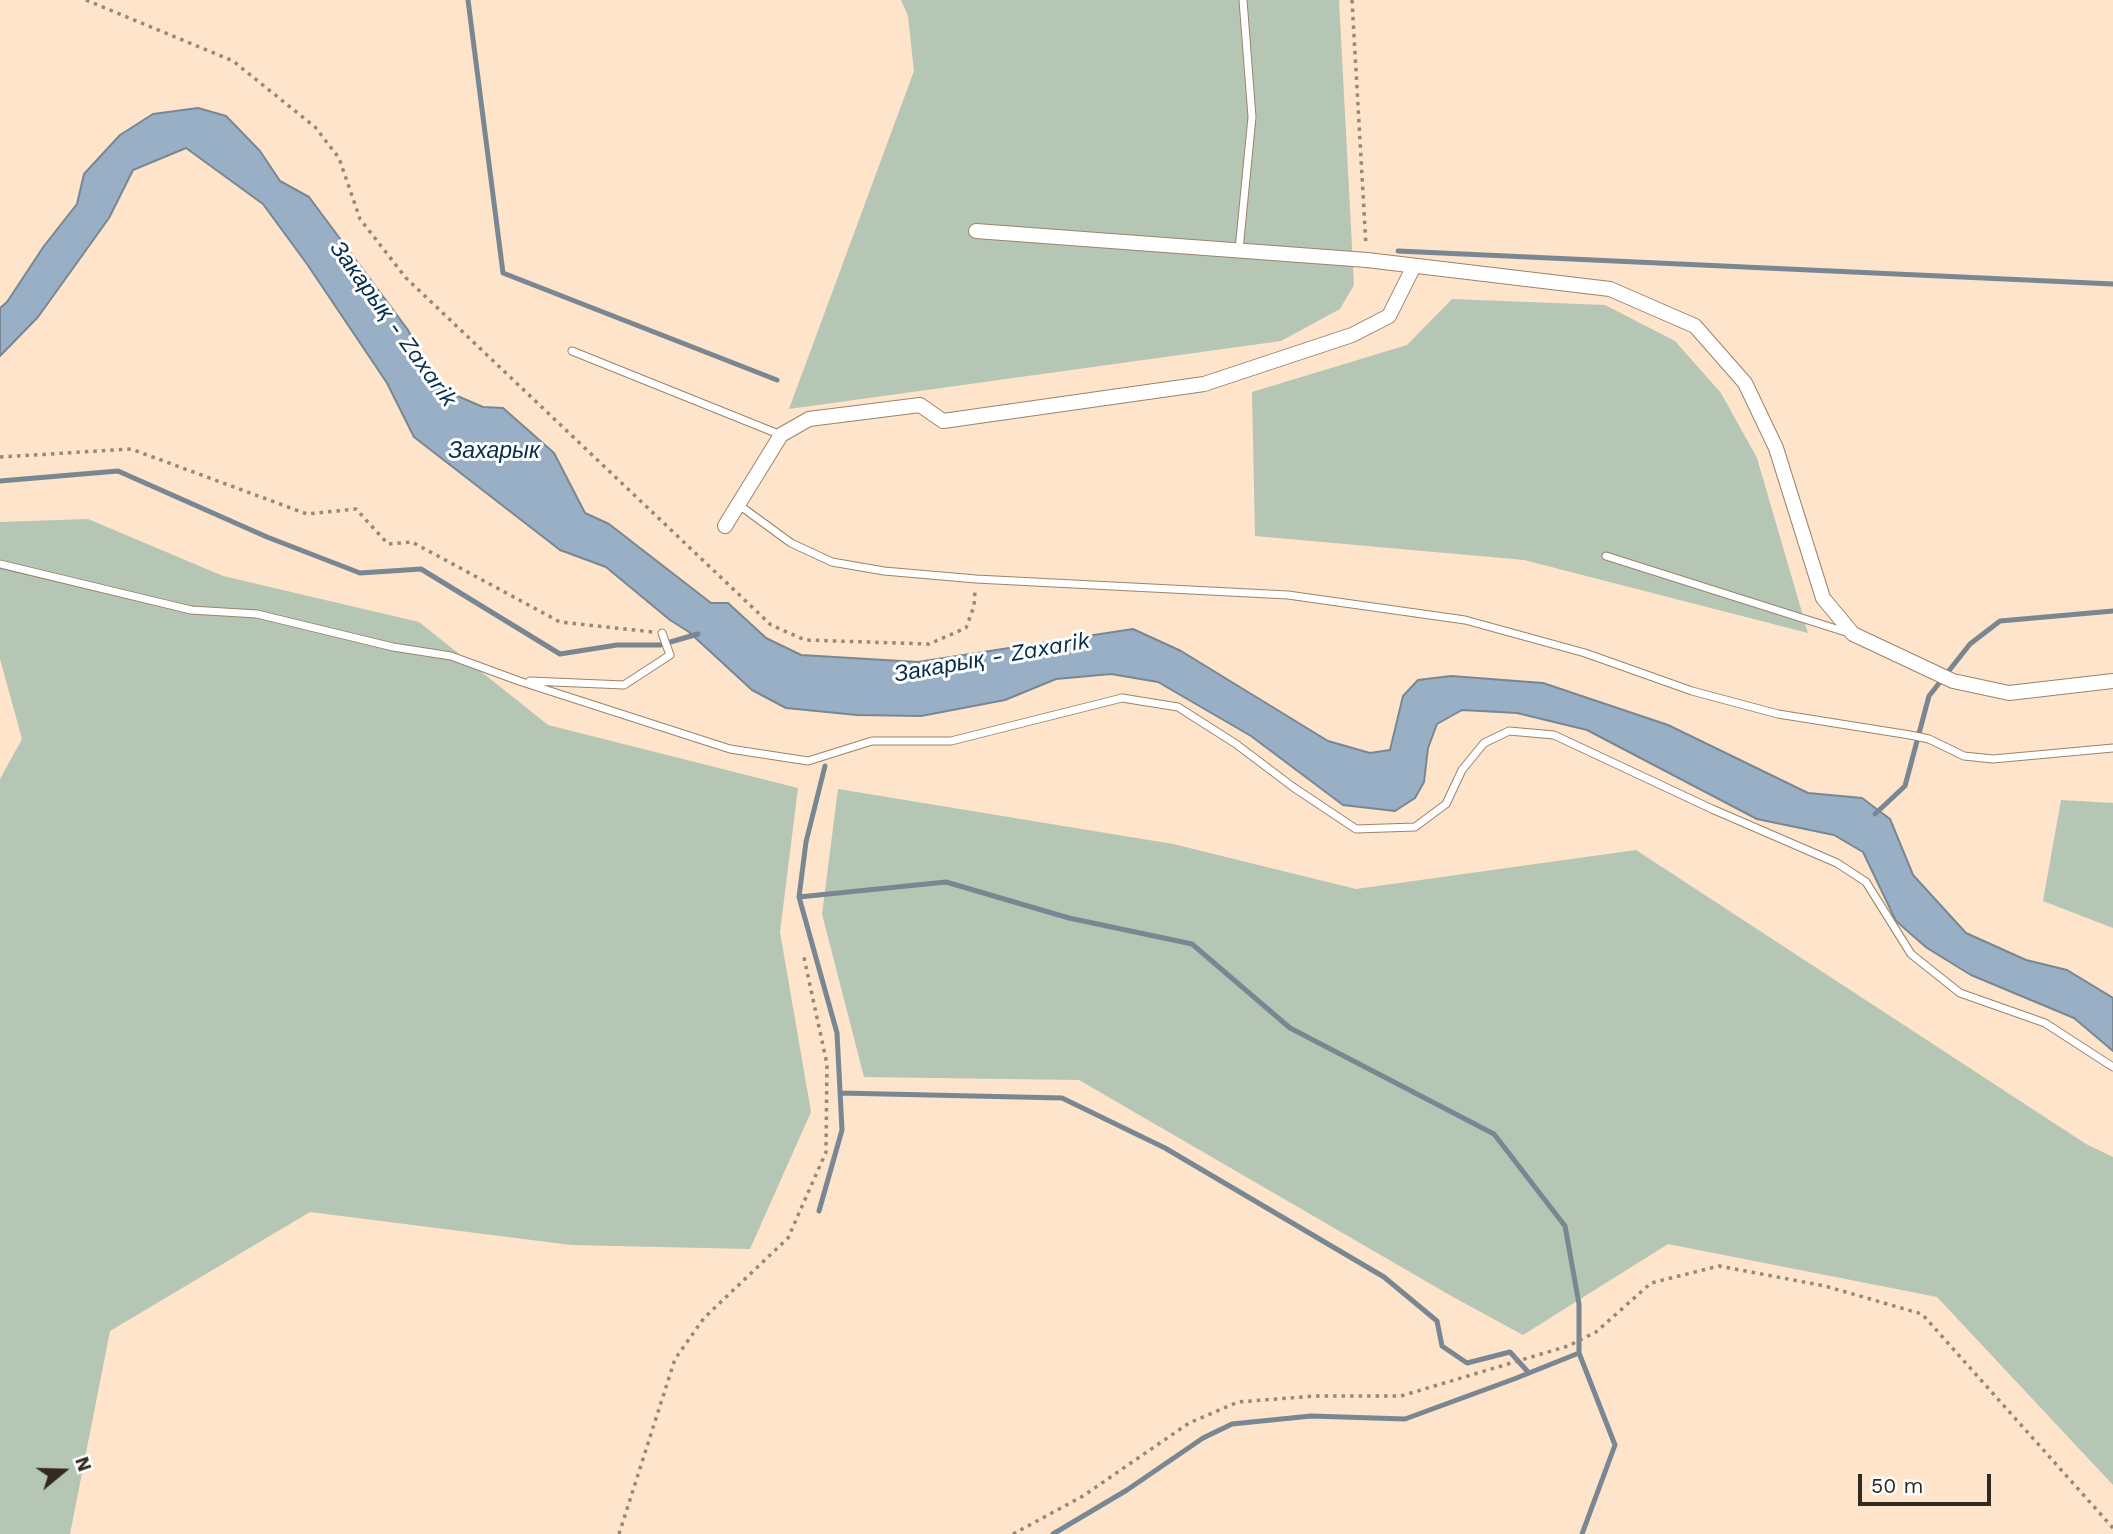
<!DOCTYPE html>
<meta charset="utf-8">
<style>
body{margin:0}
#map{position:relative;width:2113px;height:1534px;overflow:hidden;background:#fde4ca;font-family:"Work Sans",sans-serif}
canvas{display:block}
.north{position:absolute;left:28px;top:1436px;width:70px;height:70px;-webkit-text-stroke:5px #fff;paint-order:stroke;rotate:71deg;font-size:19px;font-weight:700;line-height:28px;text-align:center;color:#32291f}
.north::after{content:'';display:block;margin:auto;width:24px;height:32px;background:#32291f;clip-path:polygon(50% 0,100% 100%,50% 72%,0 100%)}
.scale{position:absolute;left:1858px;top:1474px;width:133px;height:32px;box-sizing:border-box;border:4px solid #32291f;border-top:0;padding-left:9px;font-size:21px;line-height:24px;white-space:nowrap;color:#32291f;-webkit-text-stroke:5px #fff;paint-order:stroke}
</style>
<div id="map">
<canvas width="2113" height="1534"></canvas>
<div class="north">N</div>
<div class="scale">50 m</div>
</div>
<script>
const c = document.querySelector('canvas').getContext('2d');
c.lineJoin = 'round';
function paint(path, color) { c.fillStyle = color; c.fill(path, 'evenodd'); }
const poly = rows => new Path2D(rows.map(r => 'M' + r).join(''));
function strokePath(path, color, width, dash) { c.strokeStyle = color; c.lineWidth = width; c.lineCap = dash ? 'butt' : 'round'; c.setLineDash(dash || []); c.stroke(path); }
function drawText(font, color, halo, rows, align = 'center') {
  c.font = font + ' "Work Sans",sans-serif'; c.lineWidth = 6; c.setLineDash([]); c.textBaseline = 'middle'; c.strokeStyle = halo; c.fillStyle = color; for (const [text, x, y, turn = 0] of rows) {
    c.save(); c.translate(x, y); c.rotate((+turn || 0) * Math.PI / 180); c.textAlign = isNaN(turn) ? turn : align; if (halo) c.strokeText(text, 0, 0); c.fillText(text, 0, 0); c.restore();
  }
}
const green = poly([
 [901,0,1339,0,1354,285,1340,309,1281,341,789,409,914,71,908,16],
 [1452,299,1605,305,1675,341,1721,393,1757,458,1808,633,1524,560,1255,536,1252,392,1407,345],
 [88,519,223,576,419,622,548,725,798,788,780,932,811,1112,750,1249,571,1245,310,1212,110,1331,70,1534,0,1534,0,779,22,739,0,659,0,522],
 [838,789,1173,844,1356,889,1636,850,2086,1144,2113,1157,2113,1485,1937,1297,1668,1244,1523,1335,1453,1297,1079,1080,864,1077,822,914],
 [2061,800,2113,803,2113,928,2043,901]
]);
const water = poly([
 [198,108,226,116,260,151,280,181,309,197,408,330,430,375,441,389,483,407,503,408,554,453,585,513,609,524,711,603,728,603,766,638,801,655,918,662,1133,629,1181,651,1328,741,1370,753,1390,750,1403,696,1418,680,1451,676,1543,683,1668,725,1808,793,1862,798,1890,819,1913,875,1966,933,2026,960,2067,970,2113,998,2113,1051,2074,1018,1971,975,1927,948,1896,921,1863,852,1834,835,1757,819,1587,730,1517,713,1462,710,1437,724,1428,748,1424,782,1415,798,1395,811,1343,805,1251,736,1158,682,1111,674,1056,679,1005,700,921,716,857,715,786,708,752,690,689,632,670,620,606,567,560,550,414,437,387,383,307,264,263,204,186,148,133,170,109,218,38,317,0,356,0,308,7,302,44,246,77,204,84,174,120,135,153,114,198,108]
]);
const stream = poly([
 [468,0,503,273,777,380],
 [1398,251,2113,284],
 [0,481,118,471,267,537,360,573,421,569,560,654,617,645,660,645,698,634],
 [1875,814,1905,786,1929,696,1970,644,2000,621,2113,611],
 [799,897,946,882,1069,918,1192,944,1290,1028,1494,1134,1565,1226,1579,1304,1579,1353,1615,1445,1582,1534],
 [840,1093,1062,1098,1165,1148,1384,1277,1437,1321,1442,1346,1467,1363,1510,1352,1529,1373],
 [819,1211,842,1130,837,1033,799,897,806,842,825,766],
 [1053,1534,1127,1490,1203,1438,1232,1424,1311,1416,1405,1419,1514,1379,1579,1353]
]);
const path = poly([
 [86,0,233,61,315,127,339,158,360,219,406,278,771,625,805,640,929,644,966,628,974,606,975,590],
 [1352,0,1366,246],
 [0,457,131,449,307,514,356,509,388,544,412,542,560,622,653,632],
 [619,1534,675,1359,704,1318,788,1238,826,1152,827,1064,803,953],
 [1013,1534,1083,1496,1189,1423,1238,1402,1315,1396,1401,1396,1568,1346,1596,1332,1651,1283,1719,1266,1825,1286,1922,1314,2113,1528]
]);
const service = poly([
 [1239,250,1252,117,1243,0],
 [572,351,781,435],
 [739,505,791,543,832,562,884,571,976,579,1288,595,1465,620,1585,653,1692,691,1778,714,1910,735,1929,739,1964,756,1993,759,2113,748],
 [1606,556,1849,633],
 [0,564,191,610,257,614,393,647,451,656,519,681,730,749,808,761,872,741,951,741,1122,698,1178,707,1236,744,1293,787,1356,829,1415,827,1446,804,1462,770,1484,743,1509,731,1554,735,1712,809,1837,863,1866,882,1911,954,1960,993,2045,1023,2113,1067],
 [530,681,624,685,670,655,662,633]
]);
const minor = poly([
 [976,231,1367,260,1610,289,1695,326,1745,383,1776,448,1823,598,1853,634,1953,681,2009,693,2113,681],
 [725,526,781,435,809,419,920,405,943,421,1204,384,1352,335,1389,316,1414,266]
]);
const waterNames = [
 ["Закарық - Zaxarik",393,324,54],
 ["Захарык",494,451],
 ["Закарық - Zaxarik",992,658,-10]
];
paint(green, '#b6c6b4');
paint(water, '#98afc5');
strokePath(water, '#798793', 2);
strokePath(stream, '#798793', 5);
strokePath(service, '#9a846c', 9);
strokePath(minor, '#9a846c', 16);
strokePath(path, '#998876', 3.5, [3.5, 5]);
strokePath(service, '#fff', 7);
strokePath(minor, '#fff', 14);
drawText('italic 23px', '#052e4d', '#fff', waterNames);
</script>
